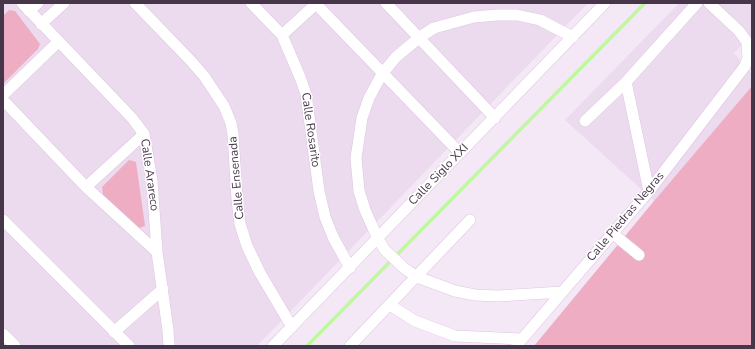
<!DOCTYPE html>
<style>
body{margin:0}
#map{position:relative;width:755px;height:349px;overflow:hidden;background:#f5e8f6;font-family:"Nunito Sans",sans-serif}
canvas{display:block}
.frame{position:absolute;inset:0;border:4px solid #47364a;pointer-events:none}
</style>
<div id="map">
<canvas width="755" height="349"></canvas>
<div class="frame"></div>
</div>
<script>
const c = document.querySelector('canvas').getContext('2d');
c.lineJoin = 'round';
function paint(path, color) { c.fillStyle = color; c.fill(path, 'evenodd'); }
const poly = rows => new Path2D(rows.map(r => 'M' + r).join(''));
function strokePath(path, color, width, dash) { c.strokeStyle = color; c.lineWidth = width; c.lineCap = dash ? 'butt' : 'round'; c.setLineDash(dash || []); c.stroke(path); }
function drawText(font, color, halo, rows, align = 'center') {
  c.font = font + ' "Nunito Sans",sans-serif'; c.lineWidth = 3; c.setLineDash([]); c.textBaseline = 'middle'; c.strokeStyle = halo; c.fillStyle = color; for (const [text, x, y, turn = 0] of rows) {
    c.save(); c.translate(x, y); c.rotate((+turn || 0) * Math.PI / 180); c.textAlign = isNaN(turn) ? turn : align; if (halo) c.strokeText(text, 0, 0); c.fillText(text, 0, 0); c.restore();
  }
}
const residential = poly([
 [3,3,588,3,257,346,3,346],
 [679,3,752,3,752,35,734,53,752,74,752,86,654,201,565,120]
]);
const green = poly([
 [9,10,15,11,40,44,38,49,3,84,3,16],
 [752,86,752,346,534,346,654,201],
 [129,160,136,162,145,226,139,228,103,195,102,187]
]);
const stream = poly([
 [307,346,645,3]
]);
const minor = poly([
 [22,3,132,118,144,134,152,181,157,252,168,330,169,346],
 [135,3,190,60,204,76,224,106,231,123,233,134,237,199,240,224,247,246,260,273,292,327],
 [251,3,282,35,300,77,306,94,319,191,325,217,333,237,350,268],
 [315,3,460,153],
 [386,3,495,118],
 [709,3,739,31,747,42],
 [29,11,38,3],
 [41,24,64,3],
 [282,35,316,4],
 [626,82,649,191],
 [3,95,58,42],
 [3,100,86,187,157,252],
 [585,121,626,82,697,3],
 [86,187,144,134],
 [3,220,129,346],
 [612,233,639,255],
 [562,292,498,296,475,295,455,291,417,277,404,268,385,250,378,239,365,210,359,191,356,158,362,118,369,98,382,74,396,57,420,37,434,28,474,17,497,15,517,15,540,20,573,37],
 [390,305,415,321,455,336,522,339],
 [114,332,163,289],
 [3,334,15,346],
 [273,346,605,3],
 [350,346,470,220],
 [516,346,649,191,745,66,748,58,747,42]
]);
const streetNames = [
 ["Calle Rosarito",310,130,82],
 ["Calle Arareco",149,175,82],
 ["Calle Siglo XXI",439,175,-46],
 ["Calle Ensenada",237,178,-95],
 ["Calle Piedras Negras",626,217,-50]
];
paint(residential, '#ecdaee');
paint(green, '#eeadc2');
strokePath(stream, '#bff89f', 3.5);
strokePath(minor, '#ddc6e0', 12);
strokePath(minor, '#fff', 11);
drawText('12px', '#47364a', '#fff', streetNames);
</script>
